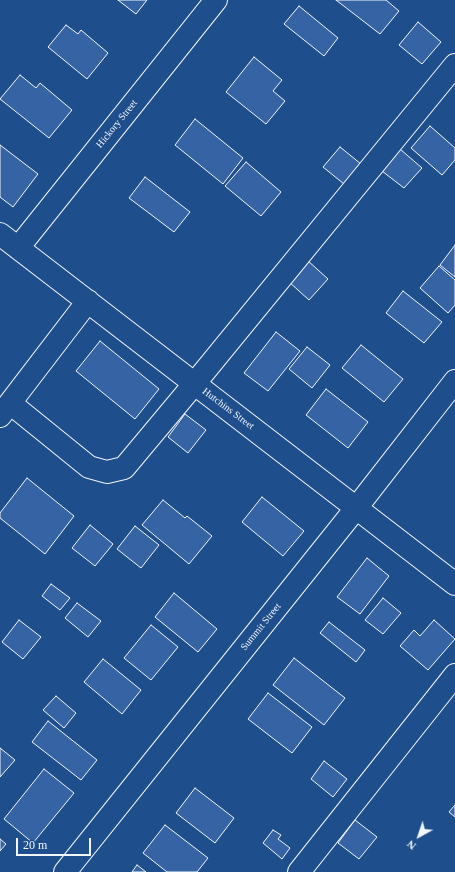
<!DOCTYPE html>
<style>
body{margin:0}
#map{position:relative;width:455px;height:872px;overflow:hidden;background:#1f4e8c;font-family:"Times New Roman",serif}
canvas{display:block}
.north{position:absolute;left:399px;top:816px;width:40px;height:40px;-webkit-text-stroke:3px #1f4e8c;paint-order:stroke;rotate:220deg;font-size:11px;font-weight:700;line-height:16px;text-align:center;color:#f2f6ff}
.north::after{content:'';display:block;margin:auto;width:14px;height:18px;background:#f2f6ff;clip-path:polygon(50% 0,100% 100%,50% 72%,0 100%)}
.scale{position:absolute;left:16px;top:838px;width:75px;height:18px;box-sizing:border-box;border:2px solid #f2f6ff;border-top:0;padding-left:5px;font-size:12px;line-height:14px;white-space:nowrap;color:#f2f6ff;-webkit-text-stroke:3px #1f4e8c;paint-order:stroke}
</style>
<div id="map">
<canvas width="455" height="872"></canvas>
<div class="north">N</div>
<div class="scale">20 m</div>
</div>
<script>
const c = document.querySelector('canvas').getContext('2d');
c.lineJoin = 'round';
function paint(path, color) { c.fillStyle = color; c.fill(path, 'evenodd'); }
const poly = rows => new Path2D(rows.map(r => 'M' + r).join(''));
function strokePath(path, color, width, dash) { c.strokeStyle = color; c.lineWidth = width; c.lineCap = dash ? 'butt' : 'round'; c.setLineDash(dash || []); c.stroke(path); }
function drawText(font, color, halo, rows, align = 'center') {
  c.font = font + ' "Times New Roman",serif'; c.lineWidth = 3; c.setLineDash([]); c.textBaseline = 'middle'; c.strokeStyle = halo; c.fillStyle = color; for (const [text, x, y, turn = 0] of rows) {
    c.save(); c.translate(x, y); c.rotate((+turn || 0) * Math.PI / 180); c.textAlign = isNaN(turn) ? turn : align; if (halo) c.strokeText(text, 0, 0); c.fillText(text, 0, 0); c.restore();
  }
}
const building = poly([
 [118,0,147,0,136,14,118,0],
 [336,0,386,0,399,11,380,34,336,0],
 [299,6,338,38,324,56,284,24,299,6],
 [418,22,441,42,422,64,399,45,418,22],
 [66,25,78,34,81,30,108,53,87,79,48,47,66,25],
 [254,57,282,80,273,91,285,101,266,124,226,92,254,57],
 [20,75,36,88,40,83,72,110,49,138,0,99,20,75],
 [195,119,243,158,223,184,175,145,195,119],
 [430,126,455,148,455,160,442,175,411,148,430,126],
 [0,145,38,174,13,207,0,197,0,145],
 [340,147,361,164,344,184,323,167,340,147],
 [400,149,422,168,404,188,382,171,400,149],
 [246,162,281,192,261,216,225,186,246,162],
 [145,177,190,212,174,232,129,198,145,177],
 [455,245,455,277,440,265,455,245],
 [307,260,328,279,309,300,288,281,307,260],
 [439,266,455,280,455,305,448,313,420,288,439,266],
 [403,291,442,322,424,343,386,313,403,291],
 [276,332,300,351,268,391,244,373,276,332],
 [100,341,159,389,135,419,76,371,100,341],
 [361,345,403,379,384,402,342,368,361,345],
 [307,347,330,365,312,388,289,369,307,347],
 [326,389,368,422,348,448,306,415,326,389],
 [185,414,206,430,188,453,168,437,185,414],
 [27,478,74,516,45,554,0,518,0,513,27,478],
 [262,497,304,531,283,556,242,522,262,497],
 [163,500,185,518,187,516,212,536,189,564,142,525,163,500],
 [90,525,113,544,95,566,72,548,90,525],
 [135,526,159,545,141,568,117,549,135,526],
 [367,558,389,576,360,614,337,597,367,558],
 [51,584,70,598,60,610,42,596,51,584],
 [174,593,217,629,198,652,155,617,174,593],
 [383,598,401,613,383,634,365,620,383,598],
 [77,603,101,621,88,637,65,618,77,603],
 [19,620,41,637,23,659,2,642,19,620],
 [434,620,455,639,428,670,400,646,414,630,420,636,434,620],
 [329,622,365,650,356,662,320,633,329,622],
 [151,625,178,647,151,680,124,658,151,625],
 [294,658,345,698,324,725,273,685,294,658],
 [103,659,141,690,122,714,84,682,103,659],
 [268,693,312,727,292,753,248,719,268,693],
 [56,696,76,713,64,728,43,710,56,696],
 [48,721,97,760,81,780,32,742,48,721],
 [0,748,15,760,0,777,0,748],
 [324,761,347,779,333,797,311,779,324,761],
 [44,769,74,793,33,843,4,819,44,769],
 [195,788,234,818,215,843,176,813,195,788],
 [455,805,455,817,449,812,455,805],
 [355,820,377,837,359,859,338,843,355,820],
 [165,825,208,858,197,872,167,872,143,853,165,825],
 [273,830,281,835,278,839,290,848,282,859,263,843,273,830],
 [0,839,6,844,0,851,0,839],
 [137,865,146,872,132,872,137,865]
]);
const minor = poly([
 [0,234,455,584],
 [18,248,216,0],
 [10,403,89,467,107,472,124,468,195,383,455,65],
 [0,416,88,301],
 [65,872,357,507,455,381],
 [299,872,455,675]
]);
const streetNames = [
 ["Hickory Street",117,124,-51],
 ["Hutchins Street",228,409,37],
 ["Summit Street",261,627,-51]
];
paint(building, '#3563a3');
strokePath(building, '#f2f6ff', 1);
strokePath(minor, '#f2f6ff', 24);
strokePath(minor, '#1f4e8c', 22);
drawText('10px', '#f2f6ff', '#1f4e8c', streetNames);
</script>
